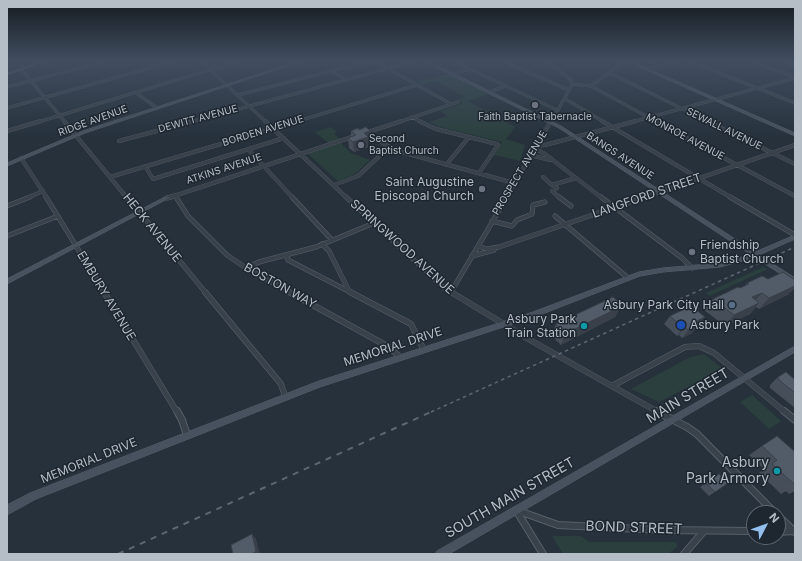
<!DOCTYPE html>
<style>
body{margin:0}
#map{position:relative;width:802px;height:561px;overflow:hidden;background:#26313b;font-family:Inter,sans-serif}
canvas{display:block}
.frame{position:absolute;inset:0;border:8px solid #b5bdc6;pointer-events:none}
.north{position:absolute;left:746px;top:505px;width:40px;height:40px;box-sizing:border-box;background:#1e2730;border:1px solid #5a636c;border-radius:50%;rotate:49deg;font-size:11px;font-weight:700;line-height:16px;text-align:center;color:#b5bdc6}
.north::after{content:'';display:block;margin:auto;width:14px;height:18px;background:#92bfee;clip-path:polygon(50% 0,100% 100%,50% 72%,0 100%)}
</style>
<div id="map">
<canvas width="802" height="561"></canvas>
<div class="frame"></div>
<div class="north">N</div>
</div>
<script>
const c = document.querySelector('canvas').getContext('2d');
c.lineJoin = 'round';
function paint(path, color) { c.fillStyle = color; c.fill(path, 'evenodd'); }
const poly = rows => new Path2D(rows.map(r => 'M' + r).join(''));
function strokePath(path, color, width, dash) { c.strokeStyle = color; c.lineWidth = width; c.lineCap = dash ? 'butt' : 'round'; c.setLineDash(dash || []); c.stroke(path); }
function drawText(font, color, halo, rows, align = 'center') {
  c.font = font + ' Inter,sans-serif'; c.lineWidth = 3; c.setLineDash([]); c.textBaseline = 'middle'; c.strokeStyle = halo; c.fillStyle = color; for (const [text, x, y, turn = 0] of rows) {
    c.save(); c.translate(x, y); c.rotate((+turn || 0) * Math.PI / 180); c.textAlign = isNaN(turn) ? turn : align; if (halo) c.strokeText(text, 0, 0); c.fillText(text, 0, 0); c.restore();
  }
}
const green = poly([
 [449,74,488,94,468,101,515,127,506,139,525,145,520,161,494,155,502,142,439,127,429,122,447,116,440,111,463,103,458,100,465,97,436,81,423,85,416,81,425,79,432,79],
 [331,127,337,132,334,134,340,139,328,143,315,132],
 [341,143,351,153,370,160,355,174,338,181,308,154],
 [763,267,768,269,710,296,706,293],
 [704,354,723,369,659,402,631,389,690,357],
 [752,395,781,421,769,429,740,402],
 [552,536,580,536,590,542,675,542,677,544,677,547,668,554,563,554]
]);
const streetFar4 = poly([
 [19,61,23,71,65,122],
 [201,61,266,122],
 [374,61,451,104],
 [453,61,557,110],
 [502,61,569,90],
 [547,61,571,80,572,85,551,122],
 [689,61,795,103],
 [750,61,795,77],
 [781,61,795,66],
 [647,69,682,61],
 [331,71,345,79],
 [610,73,709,122],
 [453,74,470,69],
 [572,84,591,86,657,122],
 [591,86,625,61],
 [7,87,107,61],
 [135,92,157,108],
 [489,92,506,86],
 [238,95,370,61],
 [564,98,604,122],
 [7,108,175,61],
 [412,117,421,122],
 [38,122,239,61],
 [191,122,415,61],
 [295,122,417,85],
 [399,122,458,102],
 [632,122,795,78]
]);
const streetFar3 = poly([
 [64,121,127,198],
 [265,121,347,198],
 [419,121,436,129,497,144,498,145,479,173],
 [602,121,732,198],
 [655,121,795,196],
 [707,121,795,164],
 [7,131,41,121],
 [365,133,402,121],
 [367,133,394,150,514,183],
 [119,141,194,121],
 [536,146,545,145,636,121],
 [534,148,545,154,602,198],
 [248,149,293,198],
 [530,155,550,160],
 [21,158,47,198],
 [446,165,469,137],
 [145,166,153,179,284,138],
 [110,177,298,121],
 [543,177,552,185,576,178],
 [334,185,358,176,389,147],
 [552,185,557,188,552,191,560,198],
 [175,195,177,198],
 [27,198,43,191],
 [168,198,352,137],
 [506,198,551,121],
 [642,198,795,145]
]);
const streetFar2 = poly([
 [46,197,105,293],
 [127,197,206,293],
 [176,197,188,216,227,255,246,268,291,293],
 [292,197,332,240],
 [346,197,443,287,452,293],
 [559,197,571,206],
 [601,197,682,258,692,268],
 [730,197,795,235],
 [167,198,171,197],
 [7,206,30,197],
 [555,216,628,278],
 [492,221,512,226,517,220,532,214,533,205,545,202],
 [7,236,58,216],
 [322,244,329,251,349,291,352,293],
 [478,246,487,249,499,247,645,197],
 [286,255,288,260,348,291],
 [472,256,494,250],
 [246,268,259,262,316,247,374,223],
 [451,292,507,197]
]);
const streetFar1 = poly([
 [104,292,177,412],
 [205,292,281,384,285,396],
 [289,292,389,347,401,358],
 [350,292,411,324,424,350],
 [451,292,530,340,658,412],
 [612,386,685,347,699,346,714,353,785,412]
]);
const street = poly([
 [177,411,182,420,187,435],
 [656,411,687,427,697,434,775,513],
 [784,411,795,420],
 [516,510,558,525,661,530,754,531],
 [516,510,543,554],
 [778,516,795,532],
 [778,532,794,531],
 [684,554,704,531]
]);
const secondary = poly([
 [299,61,303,61,85,133,7,166,7,163,83,131,299,61],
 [425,61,428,61,561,126,755,252,795,235,795,239,759,255,795,278,795,283,754,257,746,260,720,267,663,272,640,276,537,316,320,387,36,499,7,515,7,505,30,493,319,381,533,312,639,272,663,268,720,263,742,257,750,254,559,128,425,62,425,61],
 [628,61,631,61,795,133,795,136,628,62,628,61],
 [165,197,169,197,169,198,7,284,7,279,165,197],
 [795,346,795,352,449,554,435,554,437,551,795,346]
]);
const primary = poly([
 [44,61,48,61,7,75,7,73,44,61]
]);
const railFar1 = poly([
 [431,412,795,247]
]);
const rail = poly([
 [118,554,433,411]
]);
const wall = poly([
 [640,61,660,61,648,64],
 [351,131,371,141,368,142,368,147,354,152,349,148,348,138,351,137],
 [747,283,789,294,759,309,756,307,750,314,725,326,704,310,713,299,745,286],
 [620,303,615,317,561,345,551,335,556,324],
 [670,316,698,326,697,326,692,333,682,338,679,335,677,336,664,324],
 [778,377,795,380,795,408,770,388,770,385],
 [762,446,795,452,795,491,789,494,786,491,781,494,759,473,764,469,749,455],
 [719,474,728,483,709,496,700,487]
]);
const shadedWall = poly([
 [649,61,660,61,648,64],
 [370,131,371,141,368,142,368,147,354,152,353,142,364,133],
 [795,286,795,288,789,294,759,309,769,298],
 [762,293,752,304,752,297],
 [620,303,617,309,622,306,615,317,561,345,565,334],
 [759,303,750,314,725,326,734,315],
 [705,317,692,333,682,338,695,322],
 [685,327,679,335,677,336,683,328],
 [252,534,256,539,260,554,252,554]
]);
const building = poly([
 [366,127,370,131,364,133,368,137,353,142,348,138,356,135,351,131,358,128,359,130,366,127],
 [783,272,795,280,795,286,769,298,762,293,752,297,759,303,734,315,713,299,738,287,740,288,749,284,747,283,762,276,768,279,783,272],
 [613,297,620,303,618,303,622,306,565,334,556,324,613,297],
 [691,306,705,317,695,322,698,325,688,330,685,327,683,328,670,316,691,306],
 [786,372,795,380,795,393,779,380,778,377,786,372],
 [777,436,795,452,795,485,772,464,777,460,762,446,777,436],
 [719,474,728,483,715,492,706,483,719,474],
 [252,534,256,551,252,554,233,554,231,545,252,534]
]);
const markers = [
 [535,105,4,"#6b7280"],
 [361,145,4,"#6b7280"],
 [482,189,4,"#6b7280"],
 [692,252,4,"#6b7280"],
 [732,305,4,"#5c6f8a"],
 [681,325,5,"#1a4fb4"],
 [584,326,4,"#0f9aa8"],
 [777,471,4,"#0f9aa8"]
];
const farPoinames = [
 ["Faith Baptist Tabernacle",535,117],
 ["Second",369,139,"left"],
 ["Baptist Church",369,151,"left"]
];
const farStreetnames = [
 ["DEWITT AVENUE",198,119,-15],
 ["RIDGE AVENUE",93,121,-20],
 ["SEWALL AVENUE",724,129,26],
 ["BORDEN AVENUE",263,131,-17],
 ["MONROE AVENUE",685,137,28],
 ["BANGS AVENUE",620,156,33],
 ["ATKINS AVENUE",224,169,-18],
 ["PROSPECT AVENUE",520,173,-59]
];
const poiNames = [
 ["Saint Augustine",474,182],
 ["Episcopal Church",474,196],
 ["Friendship",700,245,"left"],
 ["Baptist Church",700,259,"left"],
 ["Asbury Park City Hall",724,305],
 ["Asbury Park",576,319],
 ["Train Station",576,333],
 ["Asbury Park",690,325,"left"]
];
const streetNames = [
 ["LANGFORD STREET",647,196,-19],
 ["HECK AVENUE",152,228,51],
 ["SPRINGWOOD AVENUE",402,247,42],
 ["BOSTON WAY",280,286,29],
 ["EMBURY AVENUE",106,296,59],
 ["MEMORIAL DRIVE",393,347,-18],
 ["MEMORIAL DRIVE",89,461,-22]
];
const nearStreetnames = [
 ["MAIN STREET",688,396,-31],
 ["SOUTH MAIN STREET",510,498,-30],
 ["BOND STREET",634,528,2]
];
const nearPoinames = [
 ["Asbury",769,463],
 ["Park Armory",769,479]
];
paint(green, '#2b3f3e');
strokePath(streetFar4, '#576069', 3);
strokePath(streetFar3, '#576069', 4);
strokePath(streetFar2, '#576069', 5);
strokePath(streetFar1, '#576069', 6);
strokePath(street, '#576069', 8);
strokePath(secondary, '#576069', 1);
strokePath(primary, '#454e57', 1);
strokePath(streetFar4, '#39424b', 2.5);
strokePath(streetFar3, '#39424b', 3.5);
strokePath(streetFar2, '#39424b', 4);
strokePath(streetFar1, '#39424b', 5);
strokePath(street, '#39424b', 6);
paint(secondary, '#48525e');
paint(primary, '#57626b');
strokePath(railFar1, '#5c6772', 1.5, [3.5, 3.5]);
strokePath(rail, '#5c6772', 2, [6, 6]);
paint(wall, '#464f59');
paint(shadedWall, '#394049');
paint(building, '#515c68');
strokePath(building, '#394049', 1);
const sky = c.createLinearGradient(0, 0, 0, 139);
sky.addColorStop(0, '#151b20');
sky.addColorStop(0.44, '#414e60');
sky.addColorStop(1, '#414e6000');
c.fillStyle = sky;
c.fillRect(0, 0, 802, 139);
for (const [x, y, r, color] of markers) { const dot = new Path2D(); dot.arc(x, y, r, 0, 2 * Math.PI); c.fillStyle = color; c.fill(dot); strokePath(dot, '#1e2730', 1.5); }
drawText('10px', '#b5bdc6', '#1e2730', farPoinames);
drawText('10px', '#b5bdc6', '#1e2730', farStreetnames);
drawText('12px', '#b5bdc6', '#1e2730', poiNames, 'right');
drawText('12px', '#b5bdc6', '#1e2730', streetNames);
drawText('14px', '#b5bdc6', '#1e2730', nearStreetnames);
drawText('14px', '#b5bdc6', '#1e2730', nearPoinames, 'right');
</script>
